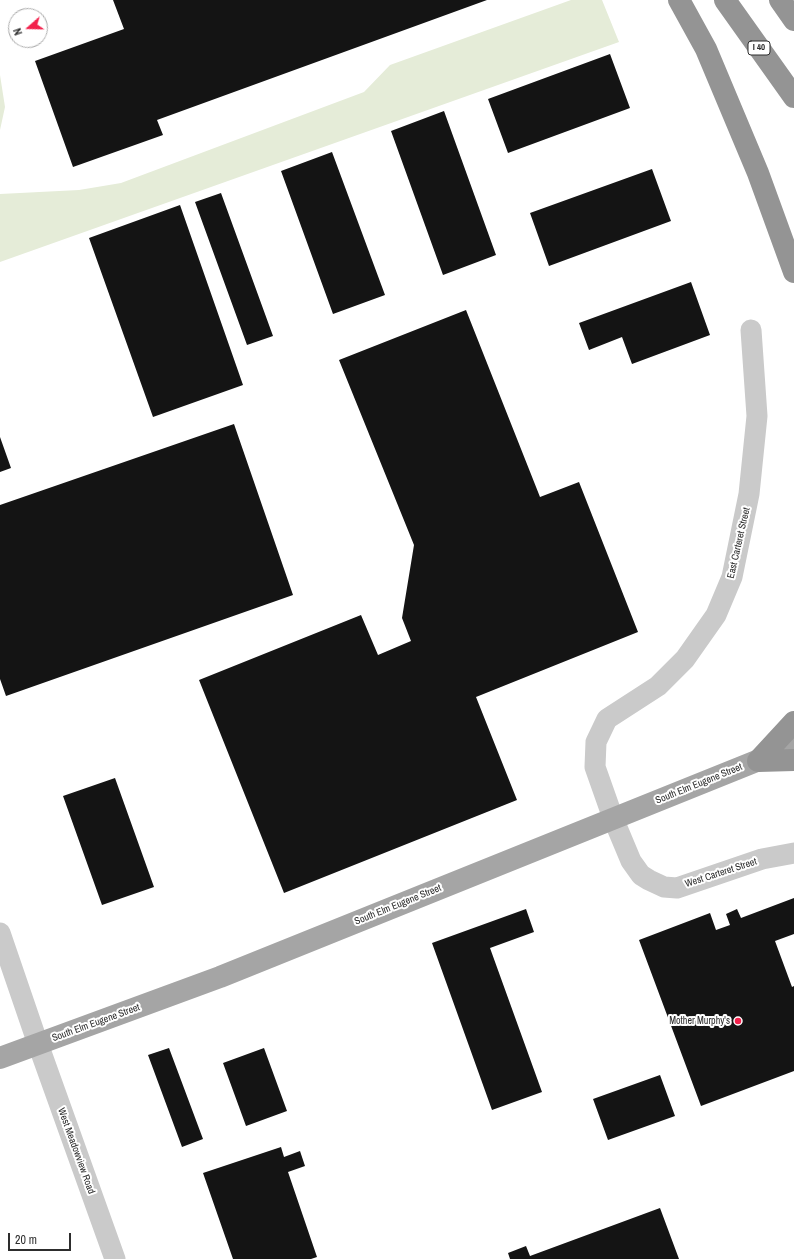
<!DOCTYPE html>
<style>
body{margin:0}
#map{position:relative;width:794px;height:1259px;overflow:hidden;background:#fff;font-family:"Archivo Narrow",sans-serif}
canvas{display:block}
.north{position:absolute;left:8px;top:8px;width:40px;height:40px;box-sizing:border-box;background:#fff;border:1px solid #ababab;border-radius:50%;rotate:250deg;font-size:11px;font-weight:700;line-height:16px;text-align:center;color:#2d2d2d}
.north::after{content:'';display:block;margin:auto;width:14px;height:18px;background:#f2204b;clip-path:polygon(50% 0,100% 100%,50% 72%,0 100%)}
.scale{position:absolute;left:8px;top:1233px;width:63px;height:18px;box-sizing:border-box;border:2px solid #2d2d2d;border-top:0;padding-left:5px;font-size:12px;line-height:14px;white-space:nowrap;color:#2d2d2d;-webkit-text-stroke:3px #fff;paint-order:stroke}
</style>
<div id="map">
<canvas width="794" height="1259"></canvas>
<div class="north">N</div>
<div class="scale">20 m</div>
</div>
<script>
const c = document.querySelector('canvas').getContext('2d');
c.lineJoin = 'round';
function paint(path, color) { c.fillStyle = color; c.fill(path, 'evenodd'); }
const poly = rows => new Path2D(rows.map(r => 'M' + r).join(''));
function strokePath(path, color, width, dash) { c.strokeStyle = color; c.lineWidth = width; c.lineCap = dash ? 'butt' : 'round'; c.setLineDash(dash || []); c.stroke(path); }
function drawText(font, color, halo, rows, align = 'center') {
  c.font = font + ' "Archivo Narrow",sans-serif'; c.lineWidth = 4; c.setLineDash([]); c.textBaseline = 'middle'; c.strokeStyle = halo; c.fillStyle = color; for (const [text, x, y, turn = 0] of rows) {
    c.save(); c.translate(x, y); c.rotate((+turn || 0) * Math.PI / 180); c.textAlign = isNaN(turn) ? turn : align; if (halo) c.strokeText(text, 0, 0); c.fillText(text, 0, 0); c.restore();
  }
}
const green = poly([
 [571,0,602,0,619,42,0,262,0,194,79,190,121,183,364,92,390,65],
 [0,75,5,107,0,130]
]);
const building = poly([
 [113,0,487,0,157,120,163,135,73,167,35,61,124,29],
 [610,54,630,108,508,153,488,99],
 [444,111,496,255,443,275,391,131],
 [332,152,385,295,333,314,281,171],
 [652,169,671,221,549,266,530,213],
 [221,193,273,336,247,345,195,202],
 [180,205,243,385,153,417,89,238],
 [691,282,710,335,632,364,622,337,589,350,579,323],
 [466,310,540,497,579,482,638,632,476,697,517,800,284,893,199,680,361,615,378,655,411,641,402,618,414,545,339,360],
 [234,424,293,595,6,696,0,679,0,505],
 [0,437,11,468,0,472],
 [115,778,154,887,102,905,63,796],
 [794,898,794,934,775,941,792,987,794,986,794,1071,701,1106,639,940,710,913,716,930,730,925,726,914,737,909,741,918],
 [526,909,534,932,490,948,542,1092,492,1110,432,943],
 [169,1048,203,1139,182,1147,148,1055],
 [264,1048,287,1111,246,1126,223,1063],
 [660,1075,675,1116,608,1140,593,1099],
 [281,1147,284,1157,300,1151,305,1166,288,1172,317,1257,311,1259,233,1259,203,1173],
 [660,1208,679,1259,510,1259,508,1253,526,1246,530,1256]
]);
const minor = poly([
 [751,330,757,416,749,494,732,577,716,615,685,659,658,686,607,719,596,742,595,767,613,818,631,861,641,875,649,880,664,887,677,888,762,859,794,853],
 [0,933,38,1044,115,1259]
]);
const major = poly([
 [0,1058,220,977,794,746]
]);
const highway = poly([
 [679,0,706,49,758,173,794,272],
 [725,0,794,97],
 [780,0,794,20],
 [758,761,794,722],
 [758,761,794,760]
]);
const markers = [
 [738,1021,4,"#f2204b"]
];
const shields = [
 [759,48,22]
];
const shieldNames = [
 ["I 40",759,48]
];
const streetNames = [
 ["East Carteret Street",739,543,-77],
 ["South Elm Eugene Street",699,784,-22],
 ["West Carteret Street",721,873,-18],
 ["South Elm Eugene Street",398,905,-22],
 ["South Elm Eugene Street",96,1023,-20],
 ["West Meadowview Road",76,1151,70]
];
const poiNames = [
 ["Mother Murphy's",730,1021]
];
paint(green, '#e5ecd8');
paint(building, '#141414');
strokePath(minor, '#cacaca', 21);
strokePath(major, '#a5a5a5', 22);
strokePath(highway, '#949494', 22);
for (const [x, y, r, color] of markers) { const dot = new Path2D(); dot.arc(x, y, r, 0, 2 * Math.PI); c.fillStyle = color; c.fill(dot); strokePath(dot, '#fff', 1.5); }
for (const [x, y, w] of shields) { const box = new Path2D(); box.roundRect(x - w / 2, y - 7, w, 14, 3); c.fillStyle = '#fff'; c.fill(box); strokePath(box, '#2d2d2d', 1); }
drawText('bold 9px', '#2d2d2d', null, shieldNames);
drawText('10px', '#2d2d2d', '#fff', streetNames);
drawText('10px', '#2d2d2d', '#fff', poiNames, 'right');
</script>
